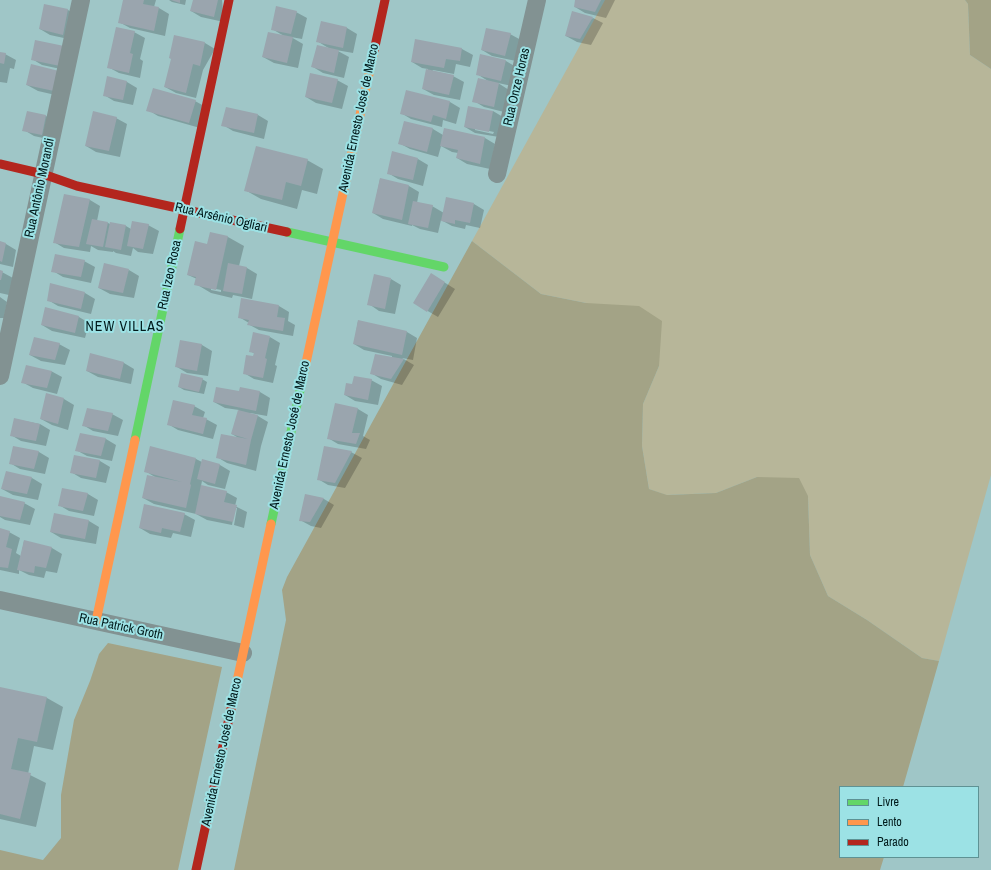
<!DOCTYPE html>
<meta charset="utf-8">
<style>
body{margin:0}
#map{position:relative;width:991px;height:870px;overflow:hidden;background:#9fc6c7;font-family:"Archivo Narrow",sans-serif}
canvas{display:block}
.legend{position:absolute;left:839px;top:786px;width:140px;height:72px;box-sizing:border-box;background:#9ce2e5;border:1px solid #5e9294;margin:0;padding:5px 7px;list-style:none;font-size:12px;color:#00191a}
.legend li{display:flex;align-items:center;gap:8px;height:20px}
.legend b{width:20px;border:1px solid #5e9294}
</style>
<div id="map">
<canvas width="991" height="870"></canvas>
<ul class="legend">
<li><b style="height:5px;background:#63d668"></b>Livre</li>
<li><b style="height:5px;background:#ff974d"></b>Lento</li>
<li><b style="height:5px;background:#b3261e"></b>Parado</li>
</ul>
</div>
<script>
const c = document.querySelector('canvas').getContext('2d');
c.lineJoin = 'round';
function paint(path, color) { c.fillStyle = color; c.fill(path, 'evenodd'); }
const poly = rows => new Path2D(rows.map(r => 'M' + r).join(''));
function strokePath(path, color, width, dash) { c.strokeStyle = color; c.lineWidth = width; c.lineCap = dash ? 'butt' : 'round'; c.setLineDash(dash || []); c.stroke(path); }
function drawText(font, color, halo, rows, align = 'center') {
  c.font = font + ' "Archivo Narrow",sans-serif'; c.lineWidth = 4; c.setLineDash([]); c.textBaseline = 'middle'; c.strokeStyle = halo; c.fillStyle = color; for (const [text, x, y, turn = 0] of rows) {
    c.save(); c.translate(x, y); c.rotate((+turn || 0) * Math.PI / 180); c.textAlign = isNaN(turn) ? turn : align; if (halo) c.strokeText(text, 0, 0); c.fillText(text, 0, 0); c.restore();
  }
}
const green = poly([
 [605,0,965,0,968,4,970,55,991,69,991,475,939,661,922,658,867,620,828,596,810,555,808,496,757,477,716,493,666,495,649,489,642,446,643,404,659,366,586,303,541,294,472,241]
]);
const forest = poly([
 [965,0,991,0,991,69,970,55,968,4],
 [472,241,541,294,586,303,639,306,662,321,659,366,643,404,642,446,649,489,667,495,716,493,757,477,799,478,808,496,810,555,828,596,867,620,922,658,939,661,903,787,840,787,840,857,884,857,880,870,234,870,286,620,282,590,287,577],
 [108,643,222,667,178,870,0,870,0,850,43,860,61,838,61,795,74,720,90,681,99,654]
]);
const shadow = poly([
 [124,0,156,0,154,7,159,8,169,14,165,36,130,28,119,22],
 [169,0,186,0,185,5,172,2],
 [194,0,222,0,224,22,201,17,191,11],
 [576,0,615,0,606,18,585,13,575,7],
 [45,5,68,10,78,16,73,40,50,35,40,29],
 [296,12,307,18,302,39,291,37,303,44,298,68,274,63,263,57,284,36,272,29],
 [593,18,603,23,591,45,577,42,566,36],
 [322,22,347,28,357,34,353,53,336,50,349,57,344,78,323,73,313,67,330,49,317,41],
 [134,32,145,38,140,59,143,61,140,78,119,73,108,67],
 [510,34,521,40,516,61,492,56,482,50],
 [175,36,205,43,215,49,203,70,196,98,176,93,165,87,172,59],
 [416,41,462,49,473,55,470,67,456,64,454,74,433,70,432,72,453,76,464,82,460,100,434,95,423,89,428,69,422,68,412,62],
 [63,47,70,71,42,65,32,59],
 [0,53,5,54,16,60,14,69,10,68,7,83,0,82],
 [481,55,506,61,516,67,512,86,498,83,509,90,504,112,484,107,474,101,488,81,477,74],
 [69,78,64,97,38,91,27,85],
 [108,78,127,82,137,88,133,105,114,101,104,95],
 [337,80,348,86,342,109,316,103,306,97],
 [195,101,206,107,200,128,158,116,148,110],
 [450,102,460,108,456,124,443,120,442,127,411,119,401,113],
 [493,111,503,117,499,137,475,133,465,127],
 [475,128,494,132,493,134,475,130],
 [28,112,46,116,56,122,52,140,34,136,24,130],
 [258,115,268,121,264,139,233,131,223,125],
 [116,118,127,124,120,157,96,152,86,146],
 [405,122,433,129,443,135,445,129,485,138,495,144,490,169,467,164,457,158,458,153,452,152,441,146,438,157,410,149,399,143],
 [418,159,428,165,423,186,398,179,388,173],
 [307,160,323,169,317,194,302,190,297,209,261,199,245,190],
 [380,179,409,186,419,192,417,203,432,206,444,213,474,204,484,210,480,228,466,225,465,229,452,226,441,220,438,233,420,229,412,225,412,226,383,219,373,213],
 [65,195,90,200,100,206,97,221,108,223,110,224,111,224,126,226,131,229,148,225,159,231,153,254,138,252,133,248,131,256,116,253,113,251,113,252,98,250,91,246,90,252,64,248,54,242],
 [211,233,228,237,244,246,239,266,247,268,257,274,252,299,233,295,232,298,211,293,196,284,197,279,188,275,208,245],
 [211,288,221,290,221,292,211,290],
 [0,242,6,244,16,250,13,267,0,264],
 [84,261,95,267,91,283,63,277,53,271],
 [129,270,139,276,134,298,110,294,99,288],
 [0,271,13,278,9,295,0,293],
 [431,274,455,289,438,317,414,303],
 [391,279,401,285,395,314,379,311,369,304],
 [85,293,95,299,91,314,58,306,48,300],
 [0,297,7,302,4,318,0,318],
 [242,300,279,306,289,312,288,321,295,325,293,336,259,330,248,324,249,323,239,317],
 [79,317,89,323,85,338,52,331,42,325],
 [358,321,407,332,417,338,413,360,402,358,414,365,402,385,381,379,371,373,392,358,392,356,364,350,354,344],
 [270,337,280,343,275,365,277,366,273,383,254,379,244,373,254,357,255,354,250,351],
 [181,341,202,345,212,351,208,376,187,373,177,367],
 [59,344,70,350,65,365,41,361,30,355],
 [91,354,124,363,134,369,131,384,98,377,87,371],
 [51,371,62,377,57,394,33,388,22,382],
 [202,379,207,382,204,394,184,390,179,387],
 [371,380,382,386,378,405,355,401,345,395,353,386],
 [241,389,260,392,270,398,267,416,250,413,250,414,258,416,268,422,261,446,256,471,227,463,217,457,240,439,232,434,239,410,225,408,214,402,240,393],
 [47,395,64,399,74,405,68,430,52,425,41,419],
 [336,404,358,409,368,415,363,436,370,440,366,449,338,444,328,438],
 [194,406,205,412,203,418,206,419,217,425,213,439,178,430,168,424],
 [112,414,123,420,118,436,93,431,83,425],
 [15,419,40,424,50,430,46,446,21,441,11,435],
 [81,434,106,439,116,445,112,461,87,456,76,450],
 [14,447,39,452,49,458,45,474,20,469,10,463],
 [151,447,196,459,202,462,220,465,230,471,225,489,208,485,202,481,201,486,226,492,237,498,235,506,247,512,244,528,234,525,237,508,235,508,232,525,207,520,196,514,154,504,143,498,155,477,145,471],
 [351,452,362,458,345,488,328,485,318,479],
 [75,456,100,461,110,467,106,483,81,478,71,472],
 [32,478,42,484,38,500,13,495,2,489],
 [63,489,88,494,98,500,94,516,69,511,59,505],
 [306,495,324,499,334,505,321,528,311,526,300,520],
 [0,498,24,503,35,509,30,525,5,520,0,517],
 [55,514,89,521,99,527,96,544,61,538,51,532],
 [184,514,195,520,191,537,173,533,171,538,150,534,140,528],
 [0,529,9,532,20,538,16,553,21,556,24,541,52,548,62,554,57,573,46,571,44,578,29,575,19,570,19,574,0,570],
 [0,688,47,698,63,707,53,750,34,746,28,774,46,783,36,827,0,819]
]);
const building = poly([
 [123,0,144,0,143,4,159,7,154,31,118,23],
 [171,0,180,0,180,3],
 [193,0,218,0,214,17,190,11],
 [575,0,601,0,595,12,574,7],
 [44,4,68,9,63,35,39,29],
 [276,6,297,11,291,34,271,30],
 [572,11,593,17,580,39,565,36],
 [321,21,347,27,343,48,316,42],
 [116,27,135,31,130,53,133,54,129,73,107,68],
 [486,28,511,33,505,56,481,50],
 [268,32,293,37,287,63,262,57],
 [174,35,205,42,200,66,193,64,186,93,164,87,171,59,169,58],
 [415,39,462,48,460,61,446,59,444,68,411,62],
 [35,40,64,46,60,66,31,60],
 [317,45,339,50,334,73,311,67],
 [0,52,6,53,4,64,0,63],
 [480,54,506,60,501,81,476,75],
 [31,64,59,71,54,91,26,85],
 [426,69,454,75,449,95,422,89],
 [310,73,338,79,332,103,305,97],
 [107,76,127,81,123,100,103,96],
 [478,78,499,83,494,107,472,102],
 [153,88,196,100,189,123,146,111],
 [406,90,450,101,446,119,433,115,431,122,400,114],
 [468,106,493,111,489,132,464,127],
 [226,107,258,114,254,133,221,126],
 [27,111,46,115,42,135,22,131],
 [93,111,117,117,109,151,85,146],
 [404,121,433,128,427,152,398,144],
 [444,128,485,137,480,164,456,158,458,150,440,146],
 [256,146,308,159,301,186,286,182,282,200,244,191],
 [392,151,418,158,413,180,387,174],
 [380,178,409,185,402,220,372,213],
 [64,194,90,199,79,247,53,243],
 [446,197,474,203,470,223,455,220,455,224,441,221],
 [413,201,433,205,428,228,408,224],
 [92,219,108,222,103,247,86,244],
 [132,221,149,224,143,249,127,246],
 [110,222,126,225,121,250,105,247],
 [210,232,228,236,216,290,194,285,196,277,187,275,195,241,207,244],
 [0,241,6,243,2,262,0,261],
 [55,254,85,260,81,277,51,272],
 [104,263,129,269,123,293,98,288],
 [228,263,247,267,242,294,223,291],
 [0,270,3,271,1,280,0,280],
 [431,273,445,282,427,312,413,303],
 [374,274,391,278,385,309,367,305],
 [50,283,85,292,81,309,47,301],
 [241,298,279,305,277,317,285,318,283,331,247,325,249,320,238,318],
 [45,307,79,316,75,333,41,325],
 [358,320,407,331,402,355,353,344],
 [253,332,270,336,265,358,267,359,263,378,243,374,246,355,253,356,254,353,249,352],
 [34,337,60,343,55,360,29,355],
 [180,340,202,344,197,371,175,367],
 [90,353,124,362,120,379,86,371],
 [375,354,404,359,391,379,370,374],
 [26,365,52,371,47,388,21,383],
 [181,373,203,378,199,392,178,387],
 [354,376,372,379,368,400,344,395,346,383,352,384],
 [216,387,239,391,240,387,260,391,256,411,213,402],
 [46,393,64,398,58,424,40,419],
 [173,400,195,405,192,415,207,418,203,434,167,425],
 [335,403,358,408,352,433,360,433,356,444,327,439],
 [87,408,113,413,108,431,82,426],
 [238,410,258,415,251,440,246,465,216,458,221,434,248,439,231,434],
 [14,418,40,424,36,441,10,436],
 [80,433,106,438,101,456,75,451],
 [13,446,39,451,34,469,9,464],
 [150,446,196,458,190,484,191,485,186,508,142,498,147,475,182,482,144,472],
 [324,446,352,451,335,483,317,480],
 [74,455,100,460,96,478,70,473],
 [202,459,220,464,215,484,197,479],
 [6,471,32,477,27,494,1,489],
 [201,485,227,491,224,502,237,505,233,522,195,514],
 [62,488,88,493,83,511,58,506],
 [305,494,324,498,310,522,299,521],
 [0,496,25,502,20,520,0,516],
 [144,504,185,513,180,532,162,528,161,533,139,528],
 [54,513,89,520,85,539,50,532],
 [0,528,10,531,6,547,12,549,8,568,0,567],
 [24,540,52,547,46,568,35,566,34,573,17,570],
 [0,687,47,697,37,742,18,738,11,769,31,773,20,819,0,814]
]);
const street = poly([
 [497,174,537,0],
 [0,376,81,0],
 [0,600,243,653]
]);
const fast = poly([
 [287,232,444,267],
 [135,440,180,229],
 [271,524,304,372]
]);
const slow = poly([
 [304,372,374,51],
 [96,621,135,440],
 [231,709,271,524]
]);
const jam = poly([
 [374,51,385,0],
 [0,164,43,174,77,186,287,232],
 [180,229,229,0],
 [196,870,231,709]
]);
const streetNames = [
 ["Rua Onze Horas",517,87,-77],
 ["Avenida Ernesto José de Marco",359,118,-78],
 ["Rua Antônio Morandi",40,188,-78],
 ["Rua Arsênio Ogliari",221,218,13],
 ["Rua Izeo Rosa",170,275,-78],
 ["Avenida Ernesto José de Marco",290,435,-78],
 ["Rua Patrick Groth",121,627,12],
 ["Avenida Ernesto José de Marco",222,752,-78]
];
const neighbourhoodNames = [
 ["NEW VILLAS",125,327]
];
paint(green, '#b7b699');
paint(forest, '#a3a386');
paint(shadow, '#0003');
paint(building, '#9aa5ae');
strokePath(street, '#829292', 18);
strokePath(fast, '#63d668', 9);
strokePath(slow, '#ff974d', 9);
strokePath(jam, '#b3261e', 9);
drawText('13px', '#00191a', '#9ce2e5', streetNames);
c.letterSpacing = '1px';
drawText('14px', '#00191a', '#9ce2e5', neighbourhoodNames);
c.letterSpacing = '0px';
</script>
